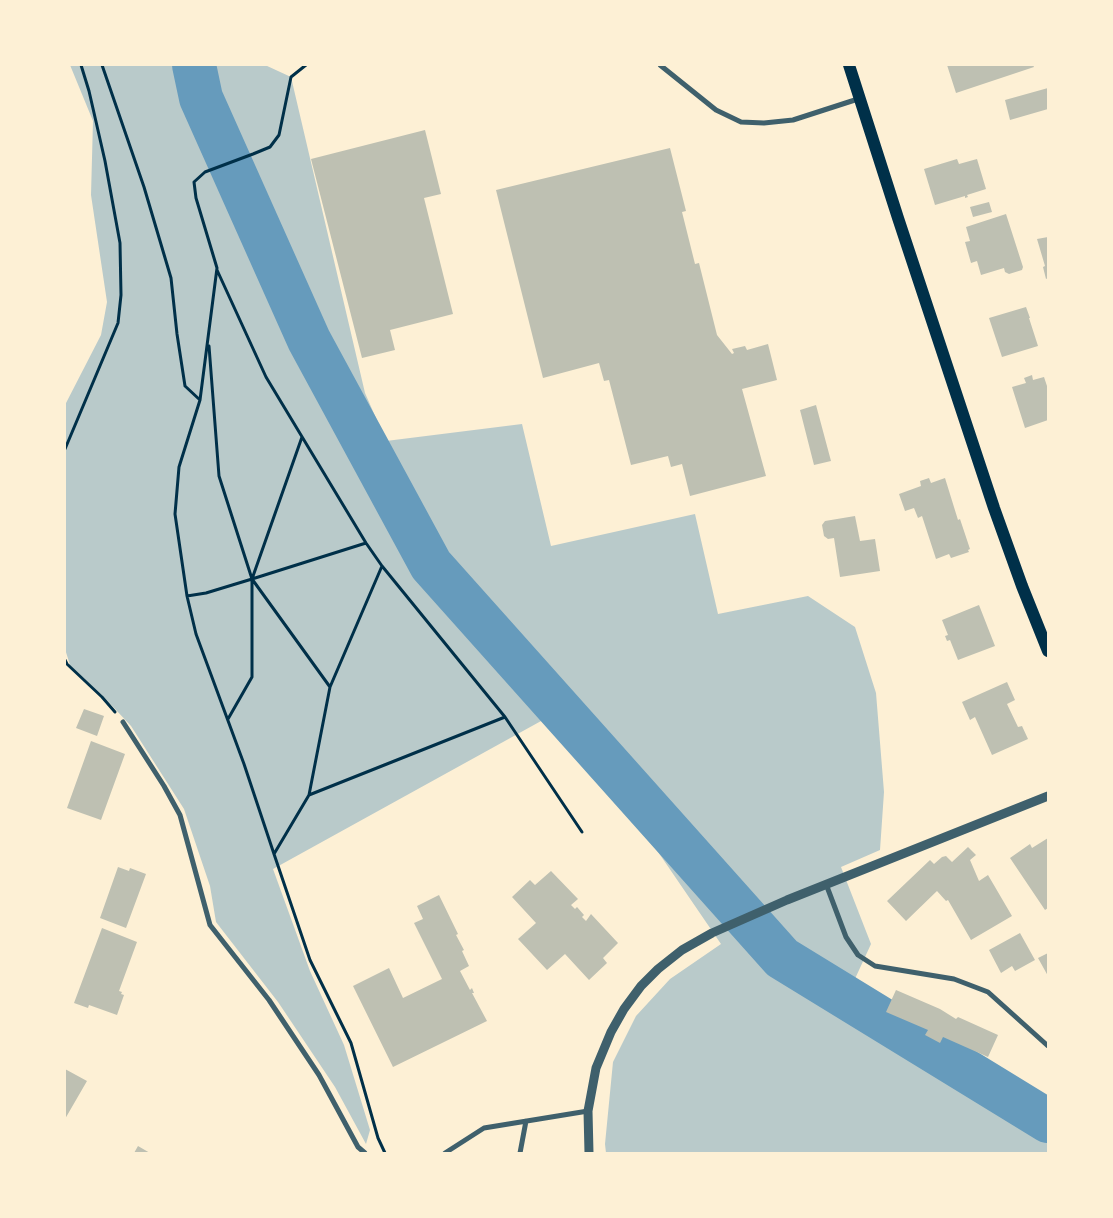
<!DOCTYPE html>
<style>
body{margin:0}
#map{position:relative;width:1113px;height:1218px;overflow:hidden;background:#fdf0d5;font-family:"Source Sans 3",sans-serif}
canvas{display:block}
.frame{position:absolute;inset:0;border:66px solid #fdf0d5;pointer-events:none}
</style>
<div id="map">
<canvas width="1113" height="1218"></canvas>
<div class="frame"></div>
</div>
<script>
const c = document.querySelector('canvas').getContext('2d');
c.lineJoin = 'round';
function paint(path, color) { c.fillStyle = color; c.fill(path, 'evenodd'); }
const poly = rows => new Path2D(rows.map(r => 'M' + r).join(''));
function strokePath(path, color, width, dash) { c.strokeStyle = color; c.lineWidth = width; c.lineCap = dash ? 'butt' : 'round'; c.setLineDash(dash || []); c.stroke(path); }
const green = poly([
 [70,65,265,65,291,77,365,393,386,441,522,424,551,546,695,514,718,614,808,596,855,627,876,693,884,792,880,850,841,867,871,944,842,1007,1048,1130,1048,1153,606,1153,605,1144,613,1062,636,1016,670,979,721,944,561,710,273,869,310,971,344,1045,370,1130,366,1144,335,1087,278,1002,216,922,210,886,184,809,131,726,102,695,70,665,65,649,65,405,101,335,107,302,91,195,93,121]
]);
const river = poly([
 [194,65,201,98,309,340,431,565,782,958,1048,1121]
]);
const building = poly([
 [947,65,1033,65,1034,67,956,93],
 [1048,88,1048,109,1010,120,1005,100],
 [425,130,441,194,424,198,453,314,390,330,395,350,362,358,311,159],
 [670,148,686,211,682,212,695,264,699,263,717,335,732,354,734,353,732,349,745,346,747,350,768,344,777,380,742,389,766,476,690,496,682,464,671,467,668,456,631,465,609,380,604,381,599,363,543,378,496,190],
 [957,159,959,164,977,159,986,189,967,195,968,197,965,198,965,196,935,205,924,169],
 [989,202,992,212,973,217,970,207],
 [1006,214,1023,267,1022,270,1009,274,1005,272,1004,268,981,275,977,261,971,263,965,242,970,241,966,227],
 [1048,237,1048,278,1046,279,1043,267,1045,266,1037,239],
 [1026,307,1030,318,1029,318,1038,346,1002,357,989,318],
 [1032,375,1033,380,1044,377,1048,389,1048,420,1025,428,1012,387,1026,383,1024,378],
 [816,405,831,461,814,465,800,410],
 [929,478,931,483,945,478,958,520,960,519,970,549,968,550,969,552,951,558,949,554,936,559,922,516,918,518,914,508,905,511,899,494,921,486,920,481],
 [855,516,860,541,875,539,880,571,840,577,834,538,828,539,824,536,822,525,825,521],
 [979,605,995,646,958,660,950,640,947,641,945,636,948,635,942,620],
 [1007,682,1015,700,1007,704,1018,727,1022,726,1028,739,992,755,975,717,970,720,962,702],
 [84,709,104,716,97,736,76,728],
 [91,741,125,754,101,820,67,808],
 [1048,838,1048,908,1045,910,1010,858,1030,844,1032,848],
 [968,847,976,855,970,860,979,881,988,875,1012,916,971,940,948,900,946,901,937,891,906,921,887,901,930,860,934,864,942,857,946,856,952,862],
 [118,867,129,871,130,868,146,874,126,928,100,918],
 [551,871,578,899,571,905,575,909,577,907,584,915,582,917,586,921,591,914,618,943,603,958,607,963,589,980,565,954,547,970,518,939,536,923,512,897,530,880,535,885],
 [439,895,458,934,456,935,464,950,462,951,469,966,460,971,470,990,472,988,474,993,472,993,487,1021,393,1067,353,986,389,968,403,998,442,979,414,923,423,919,417,906],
 [102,928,137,942,119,991,122,992,121,994,124,995,117,1015,89,1005,88,1008,74,1003],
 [1020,933,1035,960,1015,971,1012,966,1001,973,989,950],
 [1048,953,1048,976,1038,958],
 [896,990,940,1009,956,1019,958,1017,998,1035,988,1057,943,1037,940,1043,925,1035,928,1030,886,1012],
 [65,1069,87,1081,65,1119],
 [138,1146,150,1153,134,1153]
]);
const path = poly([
 [102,65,144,187,171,278,177,334,185,386,200,400],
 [306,65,291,77,279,135,270,147,253,154,205,172,194,182,196,198,217,268,200,400,179,467,175,514,187,596,196,634,244,764,274,854,310,960,351,1043,378,1138,385,1153],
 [209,346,219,476,252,579,366,543],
 [65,449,118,323,121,295,120,243,105,161,89,91,81,65],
 [187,596,206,593,252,579,330,687,382,566,366,543,266,377,217,270],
 [65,660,67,664,102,697,115,712],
 [505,717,582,832],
 [228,719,252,677,252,579,302,437],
 [309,795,505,717,382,566],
 [274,854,309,795,330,687]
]);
const minor = poly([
 [660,65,716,110,741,122,764,123,793,120,858,99],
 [123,722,164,786,180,815,210,925,269,1000,319,1075,358,1147,365,1153],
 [826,884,846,937,858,955,875,966,954,979,988,992,1048,1046],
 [445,1153,484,1128,588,1111],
 [520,1153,526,1121]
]);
const tertiary = poly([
 [589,1153,588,1111,596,1068,611,1032,624,1009,641,986,658,969,682,950,712,933,787,900,1048,796]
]);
const primary = poly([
 [849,65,898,218,994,508,1022,586,1048,651]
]);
paint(green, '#b9caca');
strokePath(river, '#669bbc', 44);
paint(building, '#bec0b2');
strokePath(path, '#003049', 3);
strokePath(minor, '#3f606c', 5);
strokePath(tertiary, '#3f606c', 9);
strokePath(primary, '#003049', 12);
</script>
